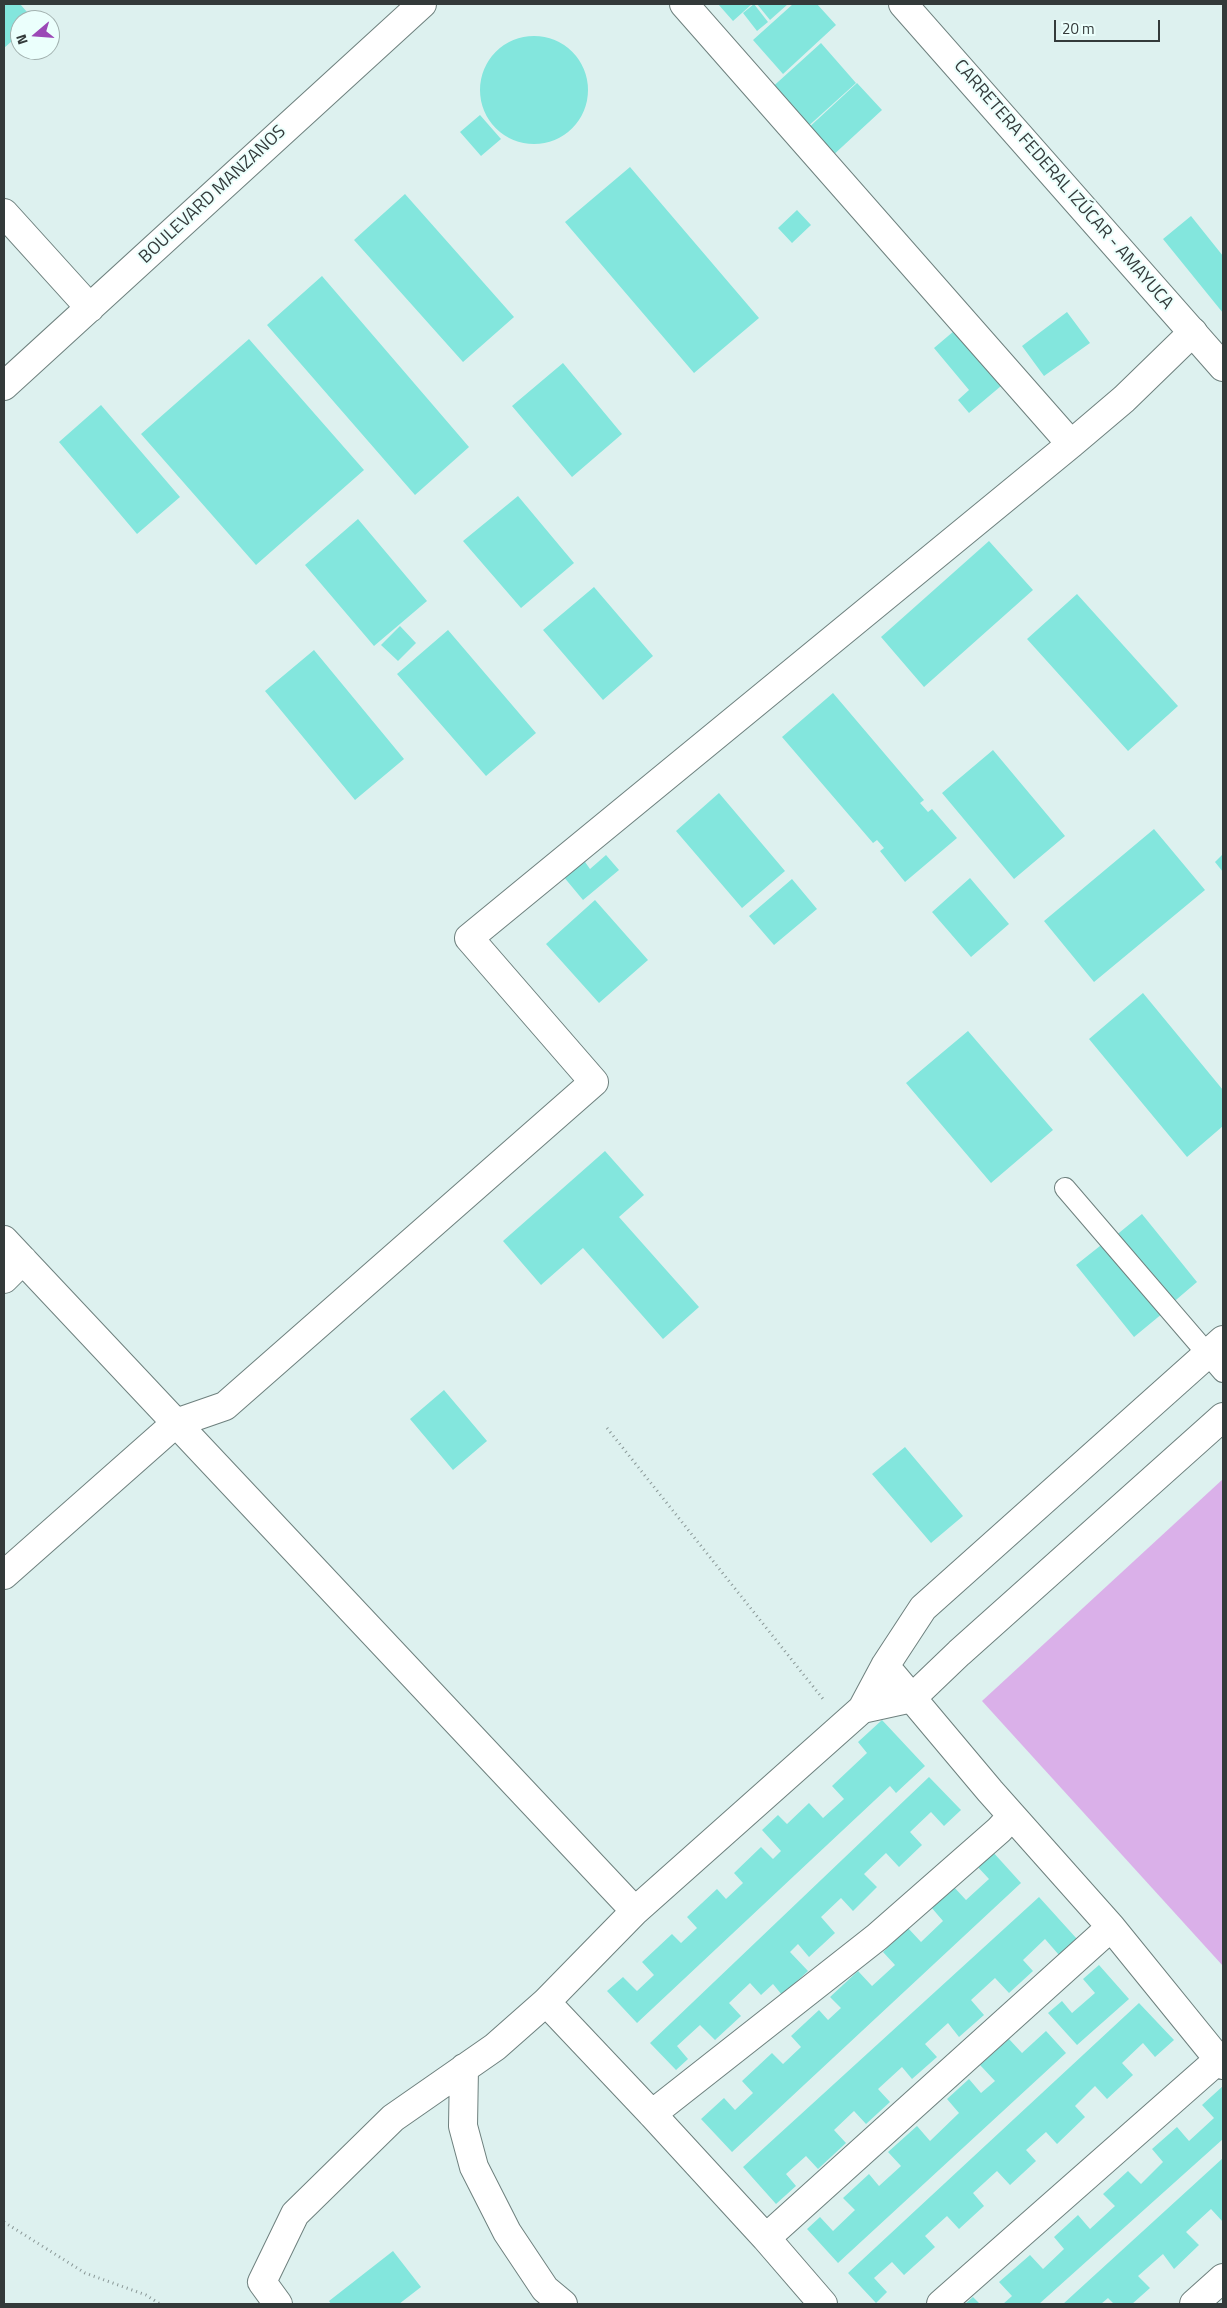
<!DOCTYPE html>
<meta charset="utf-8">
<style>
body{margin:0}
#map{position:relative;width:1227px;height:2308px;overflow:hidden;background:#ddf1ef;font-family:"Titillium Web",sans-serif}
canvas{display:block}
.frame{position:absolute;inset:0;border:5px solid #333a3a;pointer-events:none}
.north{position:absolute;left:10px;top:10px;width:50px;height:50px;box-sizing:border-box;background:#ebfffc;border:1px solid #a1b0ae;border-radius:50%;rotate:252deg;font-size:14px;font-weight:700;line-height:20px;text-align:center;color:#333a3a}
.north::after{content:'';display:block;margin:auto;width:18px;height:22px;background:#9b48b6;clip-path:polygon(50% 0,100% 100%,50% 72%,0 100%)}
.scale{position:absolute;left:1054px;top:20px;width:106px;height:22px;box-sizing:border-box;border:2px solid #333a3a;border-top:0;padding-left:6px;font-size:15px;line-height:18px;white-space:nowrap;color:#333a3a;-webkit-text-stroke:4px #ebfffc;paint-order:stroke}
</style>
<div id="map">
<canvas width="1227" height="2308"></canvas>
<div class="frame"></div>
<div class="north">N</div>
<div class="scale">20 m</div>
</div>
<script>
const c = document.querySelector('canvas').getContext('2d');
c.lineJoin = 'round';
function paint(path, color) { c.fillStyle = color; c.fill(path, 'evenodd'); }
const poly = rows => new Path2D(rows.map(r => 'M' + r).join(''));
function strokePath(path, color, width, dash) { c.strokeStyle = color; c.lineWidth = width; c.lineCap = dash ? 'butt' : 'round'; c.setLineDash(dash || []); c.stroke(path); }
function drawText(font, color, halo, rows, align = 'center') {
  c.font = font + ' "Titillium Web",sans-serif'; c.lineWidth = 4; c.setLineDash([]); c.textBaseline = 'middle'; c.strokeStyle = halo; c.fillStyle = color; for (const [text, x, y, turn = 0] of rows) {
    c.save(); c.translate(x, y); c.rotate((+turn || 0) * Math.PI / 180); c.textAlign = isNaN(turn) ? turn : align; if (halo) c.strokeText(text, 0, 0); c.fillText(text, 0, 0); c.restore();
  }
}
const green = poly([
 [1223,1479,1223,1966,982,1701]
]);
const building = poly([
 [4,4,20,4,34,20,20,20,20,34,4,48],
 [718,4,752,4,733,21],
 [754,4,768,22,757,31,743,13],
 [757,4,788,4,770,20],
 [793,4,817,4,836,25,783,74,753,40],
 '480 90a54 54 0 1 1 108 0a54 54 0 1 1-108 0Z',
 [821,43,856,83,804,130,768,91],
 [857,83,882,110,830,158,805,131],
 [480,115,501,139,481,156,460,132],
 [630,167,759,318,694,373,565,222],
 [405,194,514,317,463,362,354,240],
 [797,210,811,225,792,243,778,228],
 [1191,216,1223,256,1223,313,1163,239],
 [322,276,469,447,415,495,267,325],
 [1067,312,1090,343,1044,376,1022,346],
 [954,331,1001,386,969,413,958,400,969,390,934,348],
 [249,339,364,470,256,565,141,434],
 [563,363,622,434,572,477,512,406],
 [101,405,180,497,137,534,59,442],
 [518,496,574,563,521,608,463,541],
 [358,519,427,601,374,646,305,565],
 [989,541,1033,590,924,687,881,637],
 [594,587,653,656,603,700,543,630],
 [1077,594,1178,706,1128,751,1027,639],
 [400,626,416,643,398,661,381,645],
 [448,630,536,733,486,776,397,674],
 [314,650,404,759,355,800,265,691],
 [833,693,924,800,920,803,928,812,932,809,957,838,905,882,880,851,884,848,877,840,873,843,782,737],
 [993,750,1065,836,1014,879,942,793],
 [719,793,785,871,742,908,676,831],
 [1154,829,1205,890,1094,982,1044,921],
 [1223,854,1223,872,1215,862],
 [606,855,619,870,583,900,563,876,583,859,590,869],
 [970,878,1009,924,971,957,932,912],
 [792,879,817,909,774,945,749,916],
 [595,900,648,960,599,1003,546,944],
 [1143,993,1223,1090,1223,1126,1187,1157,1089,1039],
 [968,1031,1053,1130,991,1183,906,1083],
 [605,1151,644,1195,619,1217,699,1307,663,1339,583,1248,541,1285,503,1241],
 [1142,1214,1197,1282,1170,1305,1114,1237],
 [1105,1242,1163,1313,1134,1337,1076,1265],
 [444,1390,487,1441,453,1470,410,1419],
 [905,1447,963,1516,931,1543,872,1474],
 [882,1720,925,1766,896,1793,890,1786,637,2023,607,1991,623,1977,637,1991,654,1975,642,1962,672,1934,681,1943,697,1928,687,1917,717,1889,726,1899,743,1883,734,1873,761,1847,773,1859,781,1851,762,1830,778,1815,787,1824,809,1803,823,1818,844,1799,832,1786,867,1753,858,1742],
 [929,1777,961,1810,944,1826,931,1812,910,1832,922,1845,899,1867,886,1853,864,1874,877,1887,853,1911,841,1898,821,1917,835,1933,809,1957,798,1944,790,1952,808,1971,782,1995,773,1984,761,1995,750,1983,729,2003,741,2016,715,2040,700,2025,677,2046,688,2059,676,2070,650,2043],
 [992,1851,1021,1883,732,2152,701,2119,724,2098,735,2110,753,2093,742,2081,772,2053,783,2064,801,2047,791,2036,819,2010,828,2020,841,2008,830,1997,858,1971,872,1986,895,1965,883,1952,908,1928,921,1942,943,1921,931,1907,953,1886,966,1900,989,1879,976,1865],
 [1039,1897,1077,1939,1059,1955,1045,1939,1023,1960,1033,1971,1009,1993,995,1978,971,2000,984,2015,959,2037,948,2023,925,2044,937,2057,912,2079,902,2067,878,2089,890,2102,866,2124,854,2111,834,2130,846,2143,818,2169,806,2156,786,2174,796,2186,776,2204,743,2167],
 [1099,1965,1129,1999,1077,2045,1048,2013,1062,2001,1072,2013,1095,1993,1083,1979],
 [1139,2003,1174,2040,1155,2057,1143,2043,1122,2063,1133,2075,1107,2099,1095,2086,1075,2106,1085,2117,1057,2144,1046,2132,1026,2150,1036,2161,1010,2185,997,2171,973,2193,984,2206,959,2229,947,2216,925,2236,935,2247,904,2275,892,2262,874,2278,887,2292,876,2303,848,2273],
 [1046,2031,1066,2053,838,2263,807,2229,820,2217,833,2231,855,2210,843,2198,869,2174,879,2186,901,2166,888,2152,917,2126,930,2141,959,2113,947,2099,969,2079,981,2093,995,2081,980,2065,1009,2039,1022,2053],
 [1223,2086,1223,2139,1039,2304,1003,2304,1012,2296,999,2282,1030,2255,1043,2269,1064,2249,1054,2237,1078,2215,1090,2229,1115,2206,1103,2194,1128,2171,1141,2184,1163,2162,1152,2149,1177,2127,1189,2141,1214,2118,1202,2105],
 [1223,2158,1223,2222,1211,2209,1186,2232,1199,2245,1174,2269,1163,2254,1138,2276,1150,2288,1132,2304,1114,2304,1108,2298,1101,2304,1063,2304],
 [393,2251,421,2287,399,2304,331,2304,329,2301],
 [973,2297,980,2304,965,2304]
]);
const path = poly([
 [607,1428,823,1699],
 [4,2222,85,2273,146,2295,160,2304]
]);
const lane = poly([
 [1065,1188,1223,1372]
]);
const street = poly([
 [684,4,1071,444],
 [4,213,90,308],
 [4,386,422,4],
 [4,1240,635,1911],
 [4,1279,23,1260],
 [4,1575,176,1423,225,1406,594,1082,469,938,1071,444,1124,399,1193,332],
 [885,1666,990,1791,1111,1927,1223,2065],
 [862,1709,912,1698,959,1653,1223,1417],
 [546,2002,652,2114,766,2238,823,2304],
 [464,2068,463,2126,474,2167,507,2232,545,2289,563,2304],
 [652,2114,877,1937,999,1830,1012,1816],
 [766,2238,1111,1927],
 [278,2304,262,2282,295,2214,393,2118,495,2047,546,2002,635,1911,862,1709,885,1666,923,1608,1223,1340],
 [941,2304,1218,2060],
 [1194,2304,1223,2278]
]);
const secondary = poly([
 [903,4,1223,367]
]);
const streetNames = [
 ["CARRETERA FEDERAL IZÚCAR - AMAYUCA",1063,185,49],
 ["BOULEVARD MANZANOS",213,195,-43]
];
paint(green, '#dab0e9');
paint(building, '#83e6dd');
strokePath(lane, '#6e807e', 22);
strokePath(street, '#6e807e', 30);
strokePath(secondary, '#6e807e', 30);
strokePath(path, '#8a9897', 3, [1, 4]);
strokePath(lane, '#fff', 20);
strokePath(street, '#fff', 28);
strokePath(secondary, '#fff', 28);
drawText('18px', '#333a3a', '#ebfffc', streetNames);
</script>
